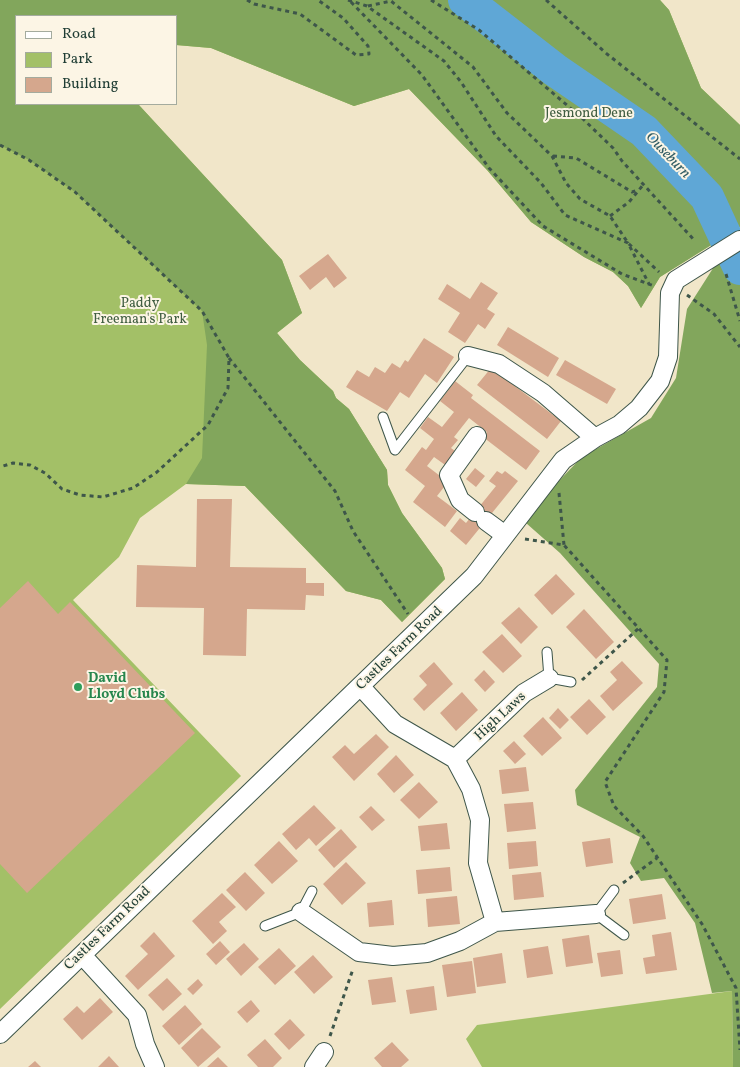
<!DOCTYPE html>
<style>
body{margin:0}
#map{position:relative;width:740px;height:1067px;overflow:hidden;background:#f1e6c9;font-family:Vollkorn,serif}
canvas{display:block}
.legend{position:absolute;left:15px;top:15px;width:162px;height:90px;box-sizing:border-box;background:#fcf5e5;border:1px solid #a4ab9e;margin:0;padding:6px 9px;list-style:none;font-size:15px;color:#1f3d34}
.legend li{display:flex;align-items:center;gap:10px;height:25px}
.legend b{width:25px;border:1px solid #a4ab9e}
</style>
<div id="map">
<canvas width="740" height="1067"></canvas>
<ul class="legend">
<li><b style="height:6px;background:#fff"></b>Road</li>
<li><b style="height:14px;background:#a3c067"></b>Park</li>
<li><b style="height:14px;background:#d5a78d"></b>Building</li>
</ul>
</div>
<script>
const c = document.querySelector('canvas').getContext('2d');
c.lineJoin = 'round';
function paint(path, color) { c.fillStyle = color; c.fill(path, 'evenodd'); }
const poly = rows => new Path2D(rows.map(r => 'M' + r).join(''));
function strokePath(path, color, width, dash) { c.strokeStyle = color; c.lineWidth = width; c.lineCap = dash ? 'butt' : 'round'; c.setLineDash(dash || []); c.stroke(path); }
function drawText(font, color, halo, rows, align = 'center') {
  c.font = font + ' Vollkorn,serif'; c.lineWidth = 4; c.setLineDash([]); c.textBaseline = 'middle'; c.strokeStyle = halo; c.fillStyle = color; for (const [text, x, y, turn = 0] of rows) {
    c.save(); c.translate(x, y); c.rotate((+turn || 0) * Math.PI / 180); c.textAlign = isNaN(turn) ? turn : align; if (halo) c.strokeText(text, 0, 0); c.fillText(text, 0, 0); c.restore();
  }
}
const green = poly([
 [0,0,660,0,669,10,701,88,740,125,740,227,660,277,641,308,628,286,613,272,584,257,531,222,487,170,409,89,354,106,211,48,176,45,176,16,16,16,16,104,138,104,282,260,302,313,277,333,300,360,333,391,336,398,349,409,387,470,388,485,402,513,442,568,445,579,402,622,381,600,346,591,245,486,186,484,140,518,119,557,73,600,241,776,0,1009],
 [732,991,733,1067,482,1067,466,1039,477,1025]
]);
const forest = poly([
 [0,0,660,0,669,10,701,88,740,125,740,227,660,277,641,308,628,286,613,272,584,257,531,222,487,170,409,89,354,106,211,48,176,45,176,16,16,16,16,104,138,104,282,260,302,313,277,333,300,360,333,391,336,398,349,409,387,470,388,485,402,513,442,568,445,579,402,622,381,600,346,591,245,486,186,484,202,458,207,345,202,311,75,192,29,160,0,145],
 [740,249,740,1067,733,1067,732,991,712,993,695,923,664,878,641,881,630,863,640,837,577,805,575,790,657,687,659,664,560,553,526,523,551,489,582,457,651,418,676,378,687,309,717,262]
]);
const river = poly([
 [465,0,555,70,644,131,707,197,740,268]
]);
const building = poly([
 [328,254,347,278,334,288,326,277,310,290,299,276],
 [481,282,498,293,487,309,495,314,485,329,478,324,465,343,448,332,460,313,438,299,447,284,470,299],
 [508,327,559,358,548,377,497,345],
 [424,338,454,357,437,383,425,374,409,398,400,392,387,411,346,387,357,370,369,377,375,367,385,373,392,363,400,368,405,360,408,362],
 [565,360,616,389,607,404,556,375],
 [491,368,561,421,547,439,477,385],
 [455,381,473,395,471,398,540,451,526,470,483,437,487,432,469,418,454,437,458,440,451,448,459,454,448,467,434,457,427,466,448,482,437,496,457,511,445,527,413,502,425,486,405,470,422,447,426,450,434,439,420,428,428,417,442,427,454,412,440,401],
 [475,468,485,476,476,487,466,479],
 [497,471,502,474,505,471,518,481,466,545,450,531,460,518,466,523,496,486,489,481],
 [197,499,232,499,230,567,306,568,306,583,324,583,324,596,306,595,305,610,247,609,246,656,203,655,204,608,136,607,137,565,196,567],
 [556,574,575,594,552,615,534,595],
 [28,581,58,614,70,602,195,733,27,893,0,864,0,608],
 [519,607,538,627,521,644,501,623],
 [584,609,614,642,596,659,566,627],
 [502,634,522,656,503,673,482,652],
 [622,661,643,683,613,711,600,696,617,680,610,672],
 [434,662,453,684,424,711,413,699,427,685,419,676],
 [484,670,495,682,485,692,474,680],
 [462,692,478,710,456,731,440,713],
 [589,699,606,717,587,735,570,717],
 [558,708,569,720,560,729,549,718],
 [543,717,562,738,542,756,523,736],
 [376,734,389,747,354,781,332,757,345,745,354,754],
 [514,741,526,754,515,764,503,751],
 [396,755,414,775,394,793,377,774],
 [526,767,529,791,502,794,499,770],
 [419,782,438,802,419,819,400,800],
 [533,802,536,829,507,832,504,804],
 [314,805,336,828,316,846,309,838,296,850,282,834],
 [371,806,385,820,372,831,359,817],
 [447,823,450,849,421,851,418,826],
 [341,829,357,847,334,868,318,850],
 [610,838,613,863,586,867,582,842],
 [279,841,298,861,272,884,254,865],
 [536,841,538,866,509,869,507,843],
 [346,862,366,883,342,905,323,884],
 [450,867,452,891,418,894,416,870],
 [245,872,265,893,246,911,226,890],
 [541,872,544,897,514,900,512,875],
 [222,893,236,907,219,922,227,931,213,944,192,921],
 [662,894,666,919,633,924,629,899],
 [457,896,460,924,428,927,426,899],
 [392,900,394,925,369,927,367,903],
 [154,932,175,956,138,990,125,976,148,954,140,946],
 [671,932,677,970,646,974,643,958,655,956,652,935],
 [589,935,593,963,566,967,562,939],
 [220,941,230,952,216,965,206,954],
 [244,943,259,959,241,976,226,959],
 [548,946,553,974,527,978,523,950],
 [279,948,296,966,275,985,258,967],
 [620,950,623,974,601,977,597,953],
 [502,953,506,983,477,987,473,958],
 [313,955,333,977,314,994,294,972],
 [472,961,476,993,447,997,442,965],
 [392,977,396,1002,372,1005,368,980],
 [167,978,182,994,163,1011,148,995],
 [198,979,203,985,193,995,187,989],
 [434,986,437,1010,410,1014,406,990],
 [100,998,113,1012,82,1040,63,1019,77,1006,84,1013],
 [251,1000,260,1011,247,1023,237,1012],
 [185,1005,202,1024,179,1045,162,1026],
 [290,1019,305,1035,289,1050,274,1034],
 [202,1028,221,1047,198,1067,181,1048],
 [265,1039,282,1058,273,1067,258,1067,247,1055],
 [392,1042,409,1060,401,1067,382,1067,374,1058],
 [109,1056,119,1067,98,1067],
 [218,1057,228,1067,207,1067],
 [35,1061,41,1067,28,1067]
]);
const path = poly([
 [247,0,254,4,300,14,356,55,369,54,368,46,343,18,318,0],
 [348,0,367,6,444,61,461,82,496,136,541,183,565,215,628,243,649,284],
 [431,0,479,30,582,118,613,148,622,161,695,241],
 [546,0,607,54,740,159],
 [351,2,422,75,489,168,543,226,622,274,654,286],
 [368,6,391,1,473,67,507,113,552,156,566,183,580,199,610,216,628,243,659,272],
 [0,145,29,160,75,192,202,311,229,358,228,388,208,425,157,472,133,488,103,497,80,495,62,489,45,473,30,465,13,463,0,467],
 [553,156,576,158,632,192,638,190],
 [610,216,629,202,643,185],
 [726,274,740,321],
 [687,295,714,314,740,347],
 [229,358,335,491,353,531,408,614],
 [559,493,564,545],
 [525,539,564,545,667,660,664,692,605,782,614,806,643,836,702,924,736,988,740,1050],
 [582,680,639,628],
 [623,883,657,858],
 [330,1036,353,969]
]);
const lane = poly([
 [383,417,395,450,468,356],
 [547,652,549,678,571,682],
 [614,890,596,914,624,935],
 [265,926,301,912,312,891]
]);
const street = poly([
 [468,356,499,364,543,393,595,438],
 [475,512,460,500,449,475,477,436],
 [486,521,505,535],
 [455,759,524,693,549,678],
 [301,912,359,952,393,956,427,953,460,941,495,922,478,863,480,820,471,789,455,759,395,724,361,687],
 [495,922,596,914],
 [82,955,137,1015,145,1044,155,1067],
 [0,1034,474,576,563,460,595,438,619,425,639,408,660,381,668,357,670,293,676,280,740,240],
 [314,1067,324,1052]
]);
const markers = [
 [78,687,5,"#2e9e5b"]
];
const parkNames = [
 ["Jesmond Dene",589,114],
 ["Paddy",140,304],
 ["Freeman's Park",140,320]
];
const streetNames = [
 ["Castles Farm Road",400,649,-44],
 ["High Laws",501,717,-43],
 ["Castles Farm Road",108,929,-44]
];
const leisureNames = [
 ["David",88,679],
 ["Lloyd Clubs",88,695]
];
const waterNames = [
 ["Ouseburn",667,156,46]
];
paint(green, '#a3c067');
paint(forest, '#82a65c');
strokePath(river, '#5fa7d6', 34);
paint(building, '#d5a78d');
strokePath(lane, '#3e564a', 11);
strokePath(street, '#3e564a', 20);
strokePath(path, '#3e564a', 3, [4, 4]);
strokePath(lane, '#fff', 9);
strokePath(street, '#fff', 18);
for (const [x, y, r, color] of markers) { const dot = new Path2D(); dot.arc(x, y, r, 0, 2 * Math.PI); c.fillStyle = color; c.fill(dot); strokePath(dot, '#fcf5e5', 2); }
drawText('14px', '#405e41', '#fcf5e5', parkNames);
drawText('14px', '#1f3d34', '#fcf5e5', streetNames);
drawText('bold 14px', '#27864d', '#fcf5e5', leisureNames, 'left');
drawText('italic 15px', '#325d65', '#fcf5e5', waterNames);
</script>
